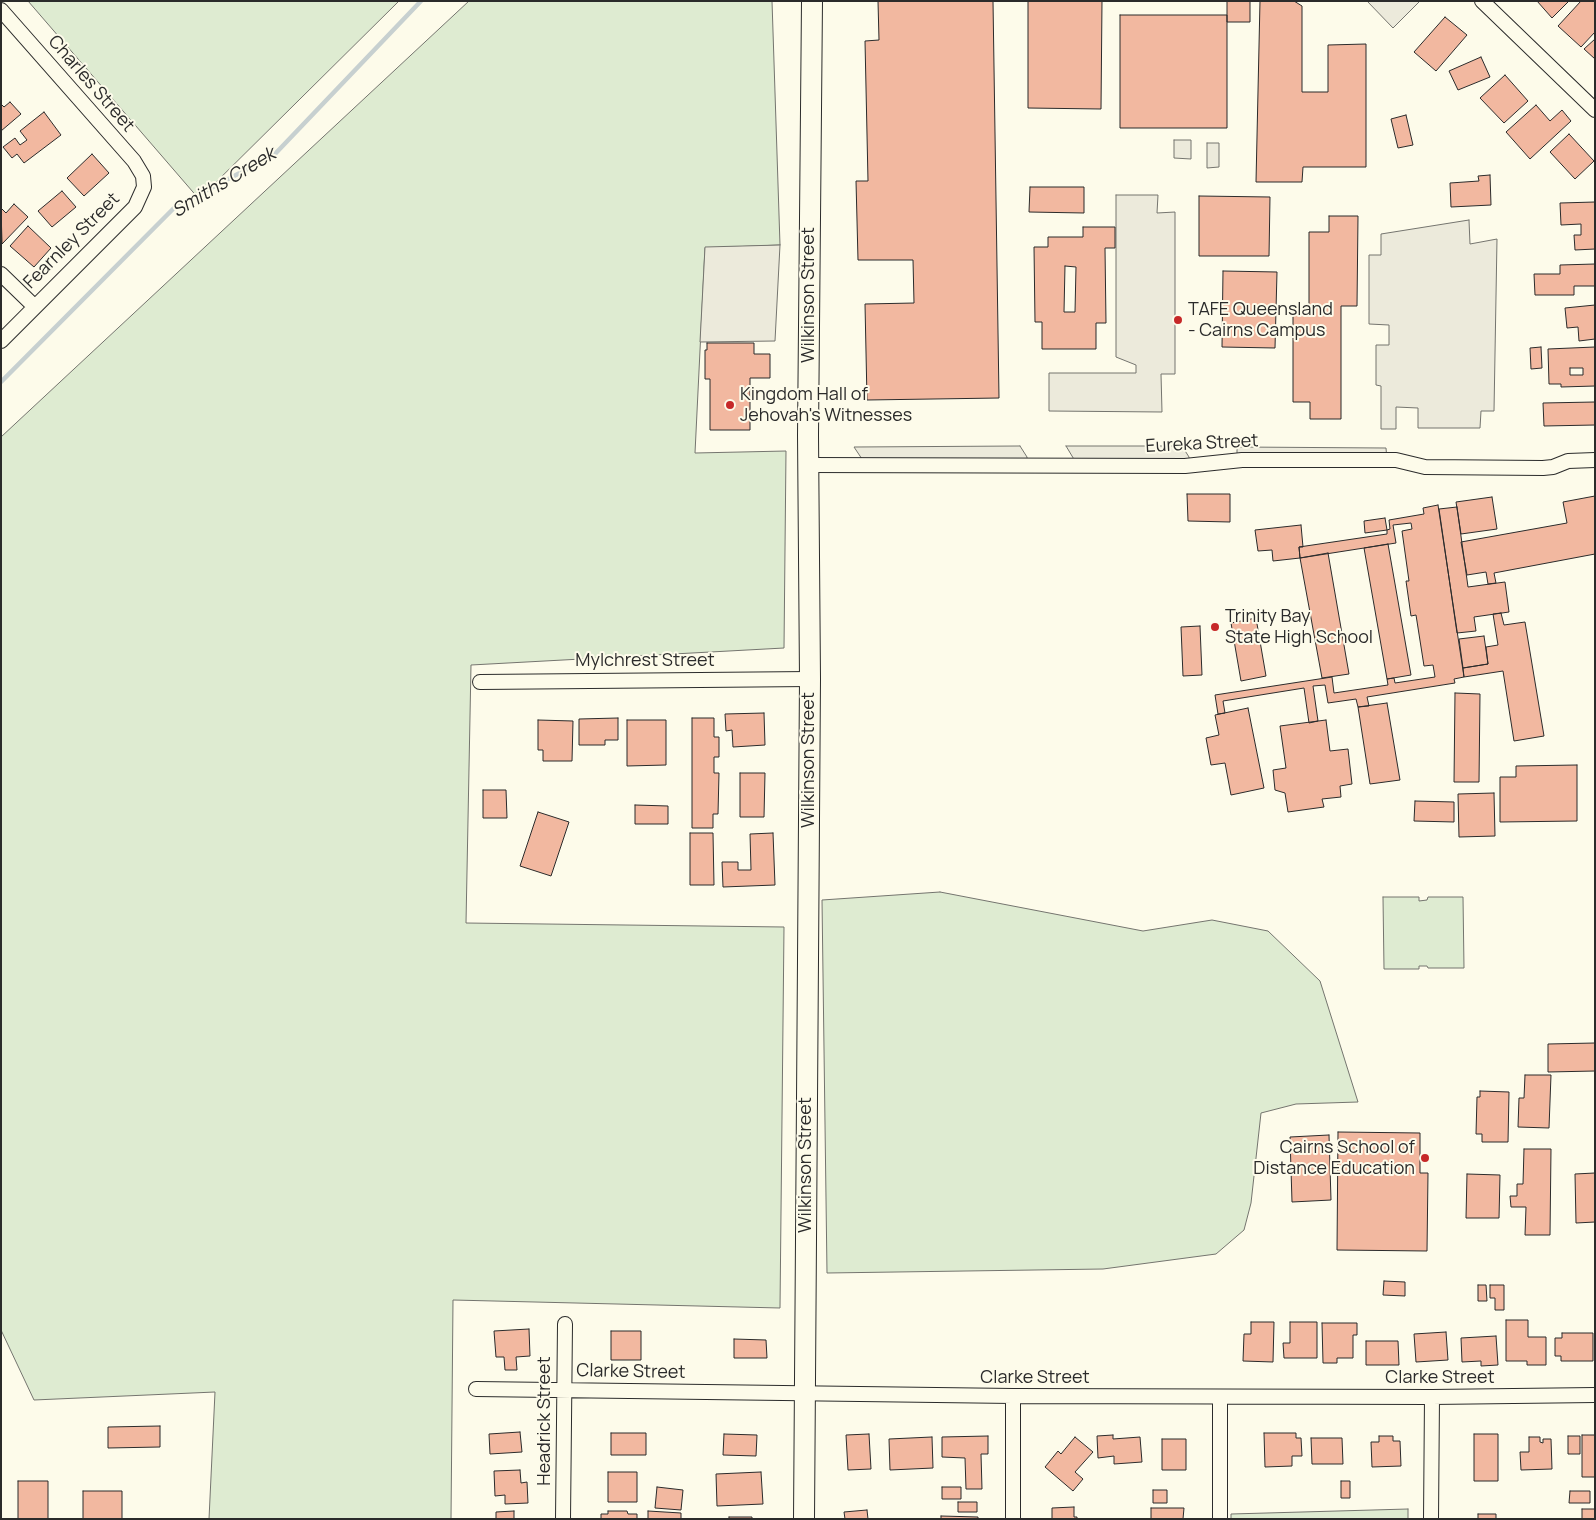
<!DOCTYPE html>
<style>
body{margin:0}
#map{position:relative;width:1596px;height:1520px;overflow:hidden;background:#fdfbea;font-family:Manrope,sans-serif}
canvas{display:block}
.frame{position:absolute;inset:0;border:2px solid #2b2b2b;pointer-events:none}
</style>
<div id="map">
<canvas width="1596" height="1520"></canvas>
<div class="frame"></div>
</div>
<script>
const c = document.querySelector('canvas').getContext('2d');
c.lineJoin = 'round';
function paint(path, color) { c.fillStyle = color; c.fill(path, 'evenodd'); }
const poly = rows => new Path2D(rows.map(r => 'M' + r).join(''));
function strokePath(path, color, width, dash) { c.strokeStyle = color; c.lineWidth = width; c.lineCap = dash ? 'butt' : 'round'; c.setLineDash(dash || []); c.stroke(path); }
function drawText(font, color, halo, rows, align = 'center') {
  c.font = font + ' Manrope,sans-serif'; c.lineWidth = 4; c.setLineDash([]); c.textBaseline = 'middle'; c.strokeStyle = halo; c.fillStyle = color; for (const [text, x, y, turn = 0] of rows) {
    c.save(); c.translate(x, y); c.rotate((+turn || 0) * Math.PI / 180); c.textAlign = isNaN(turn) ? turn : align; if (halo) c.strokeText(text, 0, 0); c.fillText(text, 0, 0); c.restore();
  }
}
const green = poly([
 [28,1,399,1,199,199,28,1],
 [469,1,772,1,780,245,705,248,695,453,786,451,784,648,471,665,466,923,784,927,780,1308,453,1300,451,1519,209,1519,215,1392,34,1400,1,1330,1,437,469,1],
 [940,892,1143,931,1212,920,1268,931,1320,981,1358,1102,1296,1104,1261,1113,1251,1203,1244,1230,1216,1254,1103,1269,827,1273,822,900,940,892],
 [1383,897,1419,897,1419,901,1427,900,1428,897,1463,897,1464,968,1428,968,1427,966,1419,966,1419,969,1384,969,1383,897],
 [1408,1509,1408,1519,1231,1519,1231,1514,1408,1509]
]);
const parking = poly([
 [1367,1,1420,1,1393,28,1367,1],
 [1174,140,1191,140,1191,159,1174,158,1174,140],
 [1207,143,1219,143,1219,167,1207,168,1207,143],
 [1116,195,1158,195,1157,213,1175,212,1175,374,1161,374,1162,412,1049,411,1049,373,1136,373,1136,365,1116,357,1116,195],
 [1469,220,1470,244,1497,239,1494,411,1481,411,1480,428,1418,428,1418,408,1396,407,1396,429,1381,429,1381,386,1376,385,1376,345,1389,345,1389,325,1369,324,1369,255,1381,255,1381,234,1469,220],
 [780,245,775,341,700,342,705,247,780,245],
 [1020,446,1027,457,1027,466,866,465,854,447,1020,446],
 [1066,446,1182,446,1189,457,1190,466,1078,466,1066,446],
 [1237,447,1386,448,1387,460,1237,460,1237,447]
]);
const stream = poly([
 [1,382,175,207,274,155,421,1]
]);
const building = poly([
 [878,1,993,1,999,398,867,400,865,304,914,303,913,260,858,260,856,181,868,181,865,41,879,40,878,1],
 [1028,1,1102,1,1101,109,1028,108,1028,1],
 [1227,1,1250,1,1250,22,1227,22,1227,1],
 [1260,1,1294,1,1302,6,1302,92,1328,92,1328,45,1366,44,1366,167,1303,167,1302,182,1256,182,1260,1],
 [1537,1,1569,1,1552,18,1537,1],
 [1581,1,1595,1,1595,32,1581,47,1558,26,1581,1],
 [1120,15,1227,15,1227,128,1120,128,1120,15],
 [1445,17,1467,35,1436,71,1414,52,1445,17],
 [1595,39,1595,59,1584,49,1595,39],
 [1481,57,1490,77,1458,90,1449,71,1481,57],
 [1505,75,1528,101,1504,123,1480,98,1505,75],
 [10,102,21,114,1,131,1,104,4,107,10,102],
 [1536,105,1550,121,1562,110,1571,121,1530,159,1506,132,1536,105],
 [44,112,61,135,24,163,17,154,12,158,3,147,15,138,20,145,27,140,20,131,44,112],
 [1406,115,1413,145,1398,148,1391,119,1406,115],
 [1569,134,1594,161,1575,179,1550,152,1569,134],
 [92,154,109,173,84,196,67,178,92,154],
 [1490,175,1491,205,1451,207,1450,183,1479,181,1478,176,1490,175],
 [1030,187,1084,187,1084,213,1029,212,1030,187],
 [62,191,76,207,52,227,38,211,62,191],
 [1199,196,1270,197,1269,256,1199,256,1199,196],
 [1595,202,1595,249,1575,250,1574,235,1581,235,1581,224,1561,225,1560,203,1595,202],
 [14,204,28,217,2,244,1,208,6,213,14,204],
 [1329,216,1358,216,1357,306,1341,306,1341,419,1310,419,1310,402,1293,402,1293,307,1309,307,1309,232,1329,232,1329,216],
 [28,226,51,248,34,267,10,246,28,226],
 [1083,227,1115,227,1115,248,1105,248,1106,323,1096,323,1096,349,1042,349,1042,322,1035,322,1034,247,1048,247,1048,237,1083,237,1083,227],
 [1065,266,1076,267,1075,312,1064,312,1065,266],
 [1595,264,1595,286,1574,286,1574,295,1535,295,1534,274,1560,274,1560,265,1595,264],
 [1223,271,1277,272,1275,348,1222,347,1223,271],
 [1595,305,1595,339,1579,341,1578,327,1567,328,1565,308,1595,305],
 [707,343,754,343,754,354,770,354,770,378,750,378,750,430,710,430,710,379,705,379,705,350,707,350,707,343],
 [1541,347,1542,368,1531,369,1530,348,1541,347],
 [1595,347,1595,386,1561,387,1561,384,1549,384,1548,349,1595,347],
 [1570,368,1583,368,1583,375,1570,375,1570,368],
 [1595,402,1595,425,1544,426,1543,403,1595,402],
 [1187,494,1230,494,1230,522,1188,521,1187,494],
 [1595,496,1595,554,1494,573,1496,583,1488,584,1486,572,1467,575,1461,542,1567,523,1563,502,1595,496],
 [1492,497,1497,529,1461,534,1456,502,1492,497],
 [1438,505,1464,677,1454,679,1455,683,1367,697,1369,706,1358,707,1356,699,1328,703,1325,685,1313,686,1318,721,1309,723,1304,688,1223,701,1225,713,1218,714,1215,695,1332,677,1334,693,1388,685,1387,679,1394,678,1395,683,1435,677,1433,665,1424,666,1416,615,1411,616,1406,581,1409,581,1402,531,1412,529,1411,523,1393,525,1396,543,1300,558,1299,547,1387,534,1387,530,1390,529,1389,520,1424,514,1423,508,1438,505],
 [1457,507,1468,587,1505,582,1509,612,1474,617,1476,631,1457,633,1439,509,1457,507],
 [1385,518,1387,530,1365,533,1364,521,1385,518],
 [1301,525,1303,547,1299,547,1300,558,1273,561,1272,550,1258,551,1255,530,1301,525],
 [1388,544,1411,675,1387,679,1364,548,1388,544],
 [1328,553,1349,674,1322,678,1300,558,1328,553],
 [1501,613,1504,625,1525,622,1544,736,1514,741,1503,671,1464,677,1463,668,1488,664,1486,647,1498,645,1493,614,1501,613],
 [1256,618,1266,676,1241,681,1231,623,1256,618],
 [1200,626,1202,675,1183,676,1181,627,1200,626],
 [1484,636,1488,664,1463,668,1459,639,1484,636],
 [1455,693,1480,694,1479,782,1454,782,1455,693],
 [1387,703,1400,780,1370,784,1358,707,1387,703],
 [1248,708,1264,788,1231,795,1225,763,1211,765,1206,738,1219,735,1215,715,1248,708],
 [764,713,765,745,733,747,732,730,726,731,725,714,764,713],
 [618,718,618,740,605,740,605,745,579,745,579,719,618,718],
 [692,718,714,718,714,737,719,737,719,757,714,757,714,773,719,773,718,814,713,814,713,828,692,828,692,718],
 [538,720,573,721,572,761,543,761,543,750,538,750,538,720],
 [627,720,666,720,666,765,627,766,627,720],
 [1326,720,1330,751,1348,749,1352,784,1340,786,1341,797,1322,799,1324,807,1288,812,1285,793,1275,790,1273,770,1286,768,1280,726,1326,720],
 [1577,765,1577,821,1500,822,1500,777,1516,777,1516,766,1577,765],
 [740,773,765,773,764,817,740,817,740,773],
 [483,790,506,790,507,818,483,818,483,790],
 [1494,793,1495,836,1459,837,1458,794,1494,793],
 [1415,801,1454,802,1454,822,1414,821,1415,801],
 [635,805,668,806,668,824,635,824,635,805],
 [538,812,569,822,551,876,520,866,538,812],
 [690,833,713,833,714,885,690,885,690,833],
 [773,833,775,885,723,887,722,862,738,862,738,870,751,870,750,834,773,833],
 [1595,1043,1595,1071,1548,1072,1548,1044,1595,1043],
 [1525,1075,1551,1075,1549,1128,1518,1127,1519,1098,1524,1098,1525,1075],
 [1480,1091,1509,1092,1508,1142,1482,1142,1482,1134,1476,1134,1477,1097,1480,1097,1480,1091],
 [1338,1132,1420,1133,1420,1173,1428,1173,1427,1251,1337,1250,1338,1132],
 [1329,1135,1331,1200,1292,1202,1290,1137,1329,1135],
 [1524,1149,1551,1149,1550,1235,1525,1235,1526,1207,1511,1207,1510,1196,1517,1196,1517,1184,1523,1184,1524,1149],
 [1595,1173,1595,1222,1576,1223,1575,1174,1595,1173],
 [1467,1174,1500,1175,1499,1218,1466,1218,1467,1174],
 [1384,1281,1405,1282,1405,1296,1383,1295,1384,1281],
 [1478,1285,1486,1285,1487,1301,1478,1301,1478,1285],
 [1490,1285,1504,1285,1504,1310,1495,1310,1495,1298,1490,1298,1490,1285],
 [1506,1320,1528,1320,1528,1337,1546,1337,1546,1365,1527,1365,1527,1361,1506,1361,1506,1320],
 [1251,1322,1274,1322,1273,1362,1243,1361,1244,1334,1251,1334,1251,1322],
 [1290,1322,1317,1322,1317,1358,1284,1358,1283,1343,1290,1343,1290,1322],
 [1322,1323,1357,1323,1357,1335,1353,1335,1353,1358,1337,1358,1337,1363,1323,1363,1322,1323],
 [529,1329,530,1356,516,1357,517,1370,505,1370,504,1357,496,1357,494,1331,529,1329],
 [611,1331,641,1331,641,1360,611,1360,611,1331],
 [1446,1332,1448,1360,1416,1362,1414,1334,1446,1332],
 [1562,1333,1593,1333,1593,1361,1561,1361,1561,1356,1555,1356,1555,1338,1562,1338,1562,1333],
 [1496,1336,1498,1365,1481,1366,1481,1361,1462,1362,1461,1338,1496,1336],
 [734,1339,766,1340,767,1358,734,1358,734,1339],
 [1366,1341,1398,1341,1399,1365,1366,1365,1366,1341],
 [160,1426,160,1447,108,1448,108,1427,160,1426],
 [520,1432,522,1452,490,1454,489,1434,520,1432],
 [611,1433,646,1433,646,1455,611,1455,611,1433],
 [1264,1433,1296,1433,1296,1438,1301,1438,1302,1456,1292,1456,1292,1466,1265,1467,1264,1433],
 [724,1434,757,1435,756,1456,723,1455,724,1434],
 [869,1434,871,1469,848,1470,846,1435,869,1434],
 [1474,1434,1498,1434,1498,1481,1474,1481,1474,1434],
 [1113,1435,1113,1439,1140,1437,1142,1462,1114,1464,1114,1456,1098,1458,1097,1436,1113,1435],
 [1582,1435,1595,1435,1595,1477,1582,1477,1582,1435],
 [988,1436,988,1454,981,1454,982,1489,966,1489,965,1458,942,1457,942,1437,988,1436],
 [1379,1436,1393,1436,1393,1441,1400,1441,1401,1466,1372,1467,1371,1442,1379,1442,1379,1436],
 [1568,1436,1580,1436,1580,1454,1568,1454,1568,1436],
 [932,1437,933,1468,890,1470,889,1439,932,1437],
 [1075,1437,1093,1452,1075,1472,1083,1479,1073,1491,1045,1467,1058,1451,1061,1454,1075,1437],
 [1529,1437,1540,1437,1540,1442,1543,1443,1543,1439,1551,1439,1552,1469,1521,1470,1520,1452,1529,1452,1529,1437],
 [1311,1438,1342,1438,1343,1464,1312,1464,1311,1438],
 [1162,1439,1186,1439,1186,1470,1162,1470,1162,1439],
 [520,1470,521,1483,527,1482,528,1503,505,1504,505,1495,495,1496,494,1471,520,1470],
 [608,1472,637,1472,637,1502,608,1502,608,1472],
 [761,1472,763,1504,717,1506,716,1474,761,1472],
 [18,1481,48,1481,48,1519,18,1519,18,1481],
 [1341,1481,1350,1481,1350,1498,1341,1498,1341,1481],
 [657,1487,683,1490,681,1510,655,1508,657,1487],
 [942,1487,961,1487,961,1499,942,1499,942,1487],
 [1153,1490,1167,1490,1167,1503,1153,1503,1153,1490],
 [83,1491,122,1491,122,1519,83,1519,83,1491],
 [1570,1491,1590,1491,1590,1503,1569,1503,1570,1491],
 [958,1502,977,1502,977,1512,958,1512,958,1502],
 [1074,1507,1074,1517,1077,1517,1077,1519,1052,1519,1052,1508,1074,1507],
 [1151,1508,1184,1508,1183,1519,1151,1519,1151,1508],
 [1582,1509,1595,1509,1595,1519,1582,1519,1582,1509],
 [867,1510,868,1519,845,1519,844,1512,867,1510],
 [514,1511,514,1519,496,1519,496,1512,514,1511],
 [608,1511,627,1511,628,1514,637,1514,637,1519,601,1519,601,1514,608,1514,608,1511],
 [648,1511,681,1513,681,1519,648,1519,648,1511],
 [1478,1514,1496,1514,1496,1519,1478,1519,1478,1514],
 [941,1516,978,1517,978,1519,941,1519,941,1516],
 [729,1517,752,1517,752,1519,729,1519,729,1517]
]);
const street = poly([
 [1482,1,1595,110],
 [1,10,134,161,143,176,144,187,135,207,1,341],
 [1,274,34,306],
 [808,465,1185,466,1242,460,1396,460,1425,467,1543,468,1553,467,1568,461,1595,460],
 [480,682,810,679],
 [476,1389,1013,1396,1432,1397,1595,1395],
 [1220,1397,1220,1519],
 [563,1519,565,1324],
 [1013,1519,1013,1396],
 [1431,1519,1432,1397]
]);
const secondary = poly([
 [804,1519,810,679,808,435,812,1]
]);
const markers = [
 [1178,320,5,"#c62828"],
 [730,405,5,"#c62828"],
 [1215,627,5,"#c62828"],
 [1425,1158,5,"#c62828"]
];
const streetNames = [
 ["Charles Street",91,84,49],
 ["Fearnley Street",72,241,-45],
 ["Wilkinson Street",809,295,-90],
 ["Eureka Street",1202,444,-3],
 ["Mylchrest Street",645,661],
 ["Wilkinson Street",809,760,-90],
 ["Wilkinson Street",806,1165,-90],
 ["Clarke Street",631,1372,1],
 ["Clarke Street",1035,1378],
 ["Clarke Street",1440,1378],
 ["Headrick Street",545,1421,-90]
];
const poiNames = [
 ["TAFE Queensland",1188,310],
 ["- Cairns Campus",1188,331],
 ["Kingdom Hall of",740,395],
 ["Jehovah's Witnesses",740,416],
 ["Trinity Bay",1225,617],
 ["State High School",1225,638],
 ["Cairns School of",1415,1148,"right"],
 ["Distance Education",1415,1169,"right"]
];
const waterNames = [
 ["Smiths Creek",224,183,-31]
];
paint(green, '#deebd1');
strokePath(green, '#74746e', 1);
paint(parking, '#eceadb');
strokePath(parking, '#74746e', 1);
strokePath(stream, '#c7d0d0', 4.5);
paint(building, '#f2b8a0');
strokePath(building, '#2b2b2b', 1);
strokePath(street, '#2b2b2b', 16);
strokePath(secondary, '#2b2b2b', 22);
strokePath(street, '#fdfbea', 14);
strokePath(secondary, '#fdfbea', 20);
for (const [x, y, r, color] of markers) { const dot = new Path2D(); dot.arc(x, y, r, 0, 2 * Math.PI); c.fillStyle = color; c.fill(dot); strokePath(dot, '#fdfbea', 2); }
drawText('18px', '#2b2b2b', '#fdfbea', streetNames);
drawText('18px', '#2b2b2b', '#fdfbea', poiNames, 'left');
drawText('italic 19px', '#2b2b2b', '#fdfbea', waterNames);
</script>
